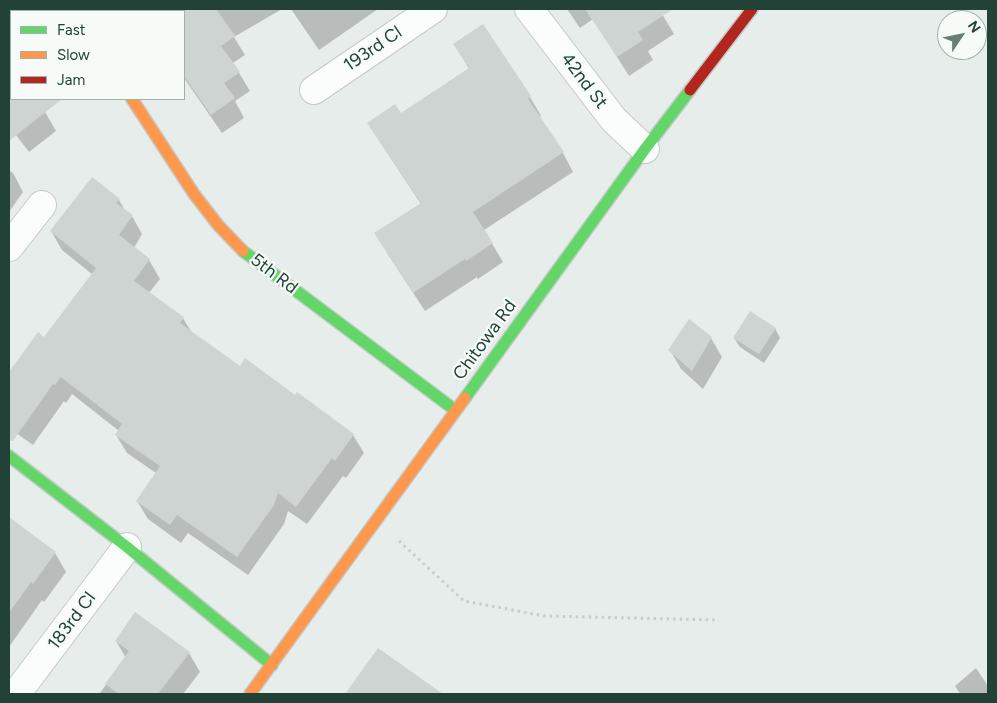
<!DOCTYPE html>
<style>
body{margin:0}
#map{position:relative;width:997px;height:703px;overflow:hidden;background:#e7edea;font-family:Figtree,sans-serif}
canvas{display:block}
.frame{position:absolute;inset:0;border:10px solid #224238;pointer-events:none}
.legend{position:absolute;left:10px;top:10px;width:175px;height:90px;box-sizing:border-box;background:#f6fbf8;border:1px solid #a1b1ab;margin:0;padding:6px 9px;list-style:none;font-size:15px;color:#224238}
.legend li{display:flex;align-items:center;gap:10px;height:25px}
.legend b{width:25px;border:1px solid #a1b1ab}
.north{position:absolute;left:937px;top:10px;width:50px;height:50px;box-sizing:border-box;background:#f6fbf8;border:1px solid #a1b1ab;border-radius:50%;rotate:56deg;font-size:14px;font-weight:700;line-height:20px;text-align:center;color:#224238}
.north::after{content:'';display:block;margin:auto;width:18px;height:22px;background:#677e76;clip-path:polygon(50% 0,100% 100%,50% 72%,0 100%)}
</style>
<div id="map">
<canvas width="997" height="703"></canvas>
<div class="frame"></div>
<ul class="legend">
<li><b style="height:6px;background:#63d668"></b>Fast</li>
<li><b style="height:6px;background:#ff974d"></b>Slow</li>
<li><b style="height:6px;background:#b3261e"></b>Jam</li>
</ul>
<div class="north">N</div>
</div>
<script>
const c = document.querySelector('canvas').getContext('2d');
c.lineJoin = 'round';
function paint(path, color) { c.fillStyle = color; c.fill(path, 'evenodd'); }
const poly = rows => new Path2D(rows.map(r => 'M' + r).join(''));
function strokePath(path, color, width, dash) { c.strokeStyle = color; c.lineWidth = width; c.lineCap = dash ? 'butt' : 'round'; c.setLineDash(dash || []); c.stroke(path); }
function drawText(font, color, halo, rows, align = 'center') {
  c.font = font + ' Figtree,sans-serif'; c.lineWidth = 4.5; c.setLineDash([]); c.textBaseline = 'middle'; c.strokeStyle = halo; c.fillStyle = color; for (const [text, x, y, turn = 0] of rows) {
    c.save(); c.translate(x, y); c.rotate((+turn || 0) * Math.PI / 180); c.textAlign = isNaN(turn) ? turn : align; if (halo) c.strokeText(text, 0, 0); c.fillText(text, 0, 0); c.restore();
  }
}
const shadow = poly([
 [140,9,282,9,234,37,245,55,233,63,250,91,235,101,244,118,222,133,184,78,184,11,141,11],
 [291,9,378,9,319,50],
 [567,9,659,9,674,34,648,51,653,60,629,76,593,19,580,28],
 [455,44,530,97,541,116,539,117,563,153,573,172,484,230,503,262,478,279,477,277,425,311,387,253,421,204,380,142,369,123,401,115,469,69],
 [9,67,11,70,11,99,34,99,45,112,56,131,29,152,9,126],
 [9,170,13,173,23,192,9,212],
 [119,200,126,212,132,216,142,234,134,248,149,260,160,279,149,293,183,318,192,333,240,367,295,397,353,435,364,453,346,478,343,476,307,524,288,511,284,524,248,575,188,533,181,543,148,519,137,501,156,473,127,453,116,435,119,431,72,394,66,403,64,401,33,445,9,428,9,373,38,334,45,339,93,275,62,250,51,231],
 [689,321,711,338,722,357,703,389,681,369,670,350],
 [775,328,780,338,764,363,740,347,734,338],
 [9,519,55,553,66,572,44,602,42,600,9,647],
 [116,641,189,653,200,672,183,694,99,694,126,658],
 [378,650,441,694,347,694],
 [976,668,988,686,988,694,960,694,955,686]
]);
const building = poly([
 [184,9,216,9,235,36,221,46,240,72,224,83,235,98,211,115,184,76],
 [585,9,673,9,638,32,643,40,617,57],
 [483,24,531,96,528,99,564,152,473,212,493,243,466,261,465,259,413,293,374,233,421,203,367,123,395,104,401,113,469,68,453,44],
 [9,99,62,99,9,141],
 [92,177,120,199,116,203,133,215,119,235,150,259,134,281,184,317,180,323,240,366,245,358,295,395,297,392,354,434,335,461,332,458,296,507,278,493,274,505,237,557,177,515,170,525,136,501,160,466,115,435,122,424,61,377,55,385,53,384,13,441,9,441,9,372,38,332,44,337,96,268,50,231],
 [750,311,776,328,759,354,733,338],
 [689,319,712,337,692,371,668,350],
 [9,517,56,552,33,584,31,582,9,613],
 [135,612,190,652,158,694,119,694,105,684,129,651,115,641],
 [378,648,443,694,345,694]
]);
const path = poly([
 [399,541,464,601,545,616,719,620]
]);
const street = poly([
 [73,9,75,11],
 [529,9,614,120,645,149],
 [314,90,433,9],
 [9,247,42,205],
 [16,694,127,547]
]);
const fast = poly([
 [243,251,455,410],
 [465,398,645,149,690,90],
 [9,456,127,547,272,665]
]);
const slow = poly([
 [132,99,194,194,218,225,243,251],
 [250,694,465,398]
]);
const jam = poly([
 [690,90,752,9]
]);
const streetNames = [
 ["193rd Cl",373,49,-34],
 ["42nd St",584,81,53],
 ["5th Rd",274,274,37],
 ["Chitowa Rd",485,340,-54],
 ["183rd Cl",72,621,-53]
];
paint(shadow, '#0003');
paint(building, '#ced4d1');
strokePath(street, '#c4cac7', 30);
strokePath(fast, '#c2cac7', 14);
strokePath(slow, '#c2cac7', 14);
strokePath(jam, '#c2cac7', 14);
strokePath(path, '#c6cecb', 3, [2.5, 4]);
strokePath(street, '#fbfcfc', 28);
strokePath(fast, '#63d668', 11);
strokePath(slow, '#ff974d', 11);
strokePath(jam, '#b3261e', 11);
drawText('18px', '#224238', '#f6fbf8', streetNames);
</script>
